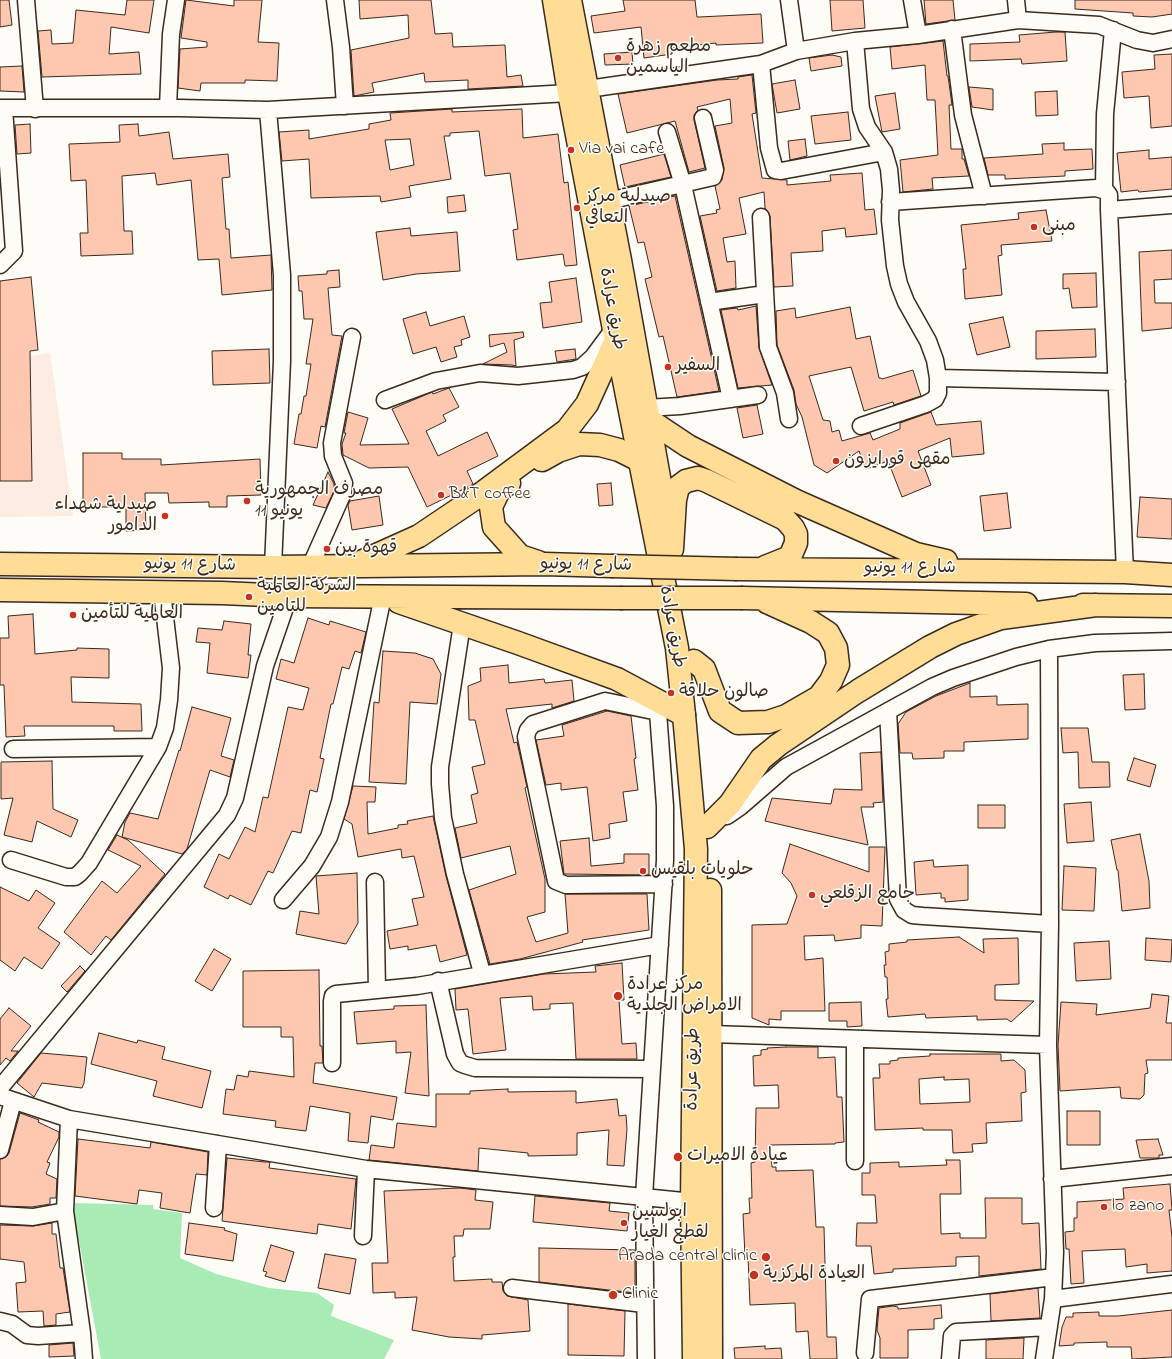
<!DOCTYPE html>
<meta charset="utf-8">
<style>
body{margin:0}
canvas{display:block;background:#fdfcf7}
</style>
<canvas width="1172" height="1359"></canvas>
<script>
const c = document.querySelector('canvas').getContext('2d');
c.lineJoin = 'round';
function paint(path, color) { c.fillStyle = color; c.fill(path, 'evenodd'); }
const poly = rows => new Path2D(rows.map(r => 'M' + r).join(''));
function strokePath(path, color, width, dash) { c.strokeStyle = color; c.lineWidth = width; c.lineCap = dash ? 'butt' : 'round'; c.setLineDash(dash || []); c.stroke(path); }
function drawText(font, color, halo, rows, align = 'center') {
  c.font = font + ' "Indie Flower","Playpen Sans Arabic",sans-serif'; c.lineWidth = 3; c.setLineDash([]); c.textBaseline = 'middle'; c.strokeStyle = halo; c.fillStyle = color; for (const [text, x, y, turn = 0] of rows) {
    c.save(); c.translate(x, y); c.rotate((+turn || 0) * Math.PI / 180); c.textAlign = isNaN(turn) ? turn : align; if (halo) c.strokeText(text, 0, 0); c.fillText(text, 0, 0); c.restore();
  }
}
const built = poly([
 [50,353,73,516,0,517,0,361]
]);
const green = poly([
 [72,1203,153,1205,153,1209,182,1213,180,1258,216,1274,269,1288,317,1293,334,1305,331,1316,394,1340,384,1359,101,1359]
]);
const building = poly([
 [0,0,9,0,12,25,0,27,0,0],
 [127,0,154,0,149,33,111,27,109,54,139,52,141,74,42,77,38,31,51,30,52,44,73,43,76,10,125,15,127,0],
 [186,0,234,6,234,0,262,0,258,42,279,43,277,81,245,80,245,83,201,83,200,91,178,88,180,49,207,47,207,42,181,38,186,0],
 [359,0,431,0,435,34,452,33,453,47,505,45,507,77,521,75,523,86,468,89,468,80,425,82,424,73,372,83,374,92,354,96,351,50,409,38,408,15,360,19,359,0],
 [623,0,695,0,697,17,699,17,761,14,763,43,716,45,716,43,672,48,672,54,644,58,641,27,594,33,591,16,625,11,623,0],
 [830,0,863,0,865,28,832,31,830,0],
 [924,0,953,0,955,20,926,24,924,0],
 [1075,0,1172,0,1172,14,1152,17,1133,16,1133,13,1075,9,1075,0],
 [1056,32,1065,32,1067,61,1022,64,1021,59,970,61,970,44,1020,42,1019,35,1056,32],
 [943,41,947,76,948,76,952,105,949,105,951,149,962,149,962,159,964,159,969,176,932,178,933,189,903,192,900,160,938,155,935,100,927,100,925,65,892,69,890,47,943,41],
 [632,52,633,64,605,65,604,54,632,52],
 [1172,54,1172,126,1151,128,1149,96,1124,98,1122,72,1155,69,1154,55,1172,54],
 [832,55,841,57,842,66,811,71,809,58,832,55],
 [22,66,24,92,0,91,0,67,22,66],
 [752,75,756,113,752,114,762,178,787,180,787,185,831,181,830,175,862,173,865,210,874,209,877,234,846,237,845,228,822,231,823,251,791,253,793,286,774,287,770,216,765,208,764,192,739,198,746,234,723,238,727,262,735,261,736,288,717,291,700,216,717,213,716,210,720,209,715,186,722,180,724,168,715,126,732,123,730,99,697,107,698,110,694,115,694,120,705,168,689,172,675,121,627,133,618,94,717,80,738,79,738,77,752,75],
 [795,80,800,109,777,113,772,84,795,80],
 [969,87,993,89,993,110,972,107,969,87],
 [1057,91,1058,115,1036,116,1035,92,1057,91],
 [895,93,900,129,882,132,875,96,895,93],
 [452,109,452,112,522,109,523,138,558,134,564,183,568,182,577,265,565,266,563,254,517,260,513,230,518,229,510,173,485,176,479,131,450,133,450,136,444,136,451,179,409,186,411,197,381,202,380,196,311,198,309,159,282,161,279,132,309,130,309,139,369,129,369,124,391,120,390,113,452,109],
 [410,139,414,165,390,170,385,140,410,139],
 [848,112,851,140,815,144,811,116,848,112],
 [30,124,31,153,17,154,15,125,30,124],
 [138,124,139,136,169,132,173,159,228,154,230,177,222,178,226,229,229,229,231,258,271,255,272,290,222,295,219,259,198,260,191,180,157,185,155,173,122,176,124,231,132,231,133,254,81,256,80,233,88,233,86,180,71,181,69,144,120,142,119,125,138,124],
 [805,139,807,156,790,160,788,141,805,139],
 [1064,143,1064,150,1092,149,1093,169,1065,171,1065,176,1005,179,1005,175,988,175,984,158,1043,154,1042,144,1064,143],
 [1149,150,1149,159,1172,157,1172,189,1139,192,1138,190,1121,192,1117,153,1149,150],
 [664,154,671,177,625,187,620,165,664,154],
 [464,195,466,211,448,213,447,197,464,195],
 [675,196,719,391,677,397,663,336,659,337,645,279,652,277,644,242,638,243,629,206,675,196],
 [1046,210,1052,241,1001,245,1002,255,998,256,1002,295,965,299,963,269,966,269,961,225,1019,219,1018,213,1046,210],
 [410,228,411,236,457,232,460,271,416,274,383,280,376,232,410,228],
 [1172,250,1172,279,1154,280,1155,303,1172,303,1172,328,1142,331,1139,252,1172,250],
 [339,270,340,287,328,288,332,335,342,336,325,427,321,426,317,448,294,444,299,414,301,414,304,396,306,396,311,364,306,364,313,319,304,319,302,291,299,291,298,276,327,274,327,271,339,270],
 [1096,273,1097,307,1072,308,1069,288,1063,289,1063,274,1096,273],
 [31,277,38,350,30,351,32,481,0,481,0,281,31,277],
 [576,278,582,322,543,328,540,303,552,302,549,282,576,278],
 [756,306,759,348,772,385,738,388,721,310,737,308,738,310,756,306],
 [850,307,856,339,870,336,879,378,881,378,882,379,913,370,921,396,894,405,893,402,864,411,851,367,809,376,823,420,830,421,832,432,839,430,842,441,870,433,873,440,900,429,900,423,931,412,936,425,981,421,984,454,952,457,950,438,918,451,931,485,902,497,888,461,866,469,859,451,827,473,814,465,802,417,796,404,794,390,777,345,776,311,795,308,796,318,850,307],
 [426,312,430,326,464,316,470,337,461,340,462,345,454,347,457,357,441,362,436,347,413,354,403,319,426,312],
 [1003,317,1010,347,977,355,969,324,1003,317],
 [1095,329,1096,357,1036,359,1036,331,1095,329],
 [523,332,524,337,514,340,516,366,512,365,483,364,507,352,504,343,490,347,489,335,523,332],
 [269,349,270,383,213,385,212,351,269,349],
 [575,349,576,359,557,362,555,351,575,349],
 [449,388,459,407,443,415,446,421,426,431,438,456,487,432,498,456,467,471,473,484,470,486,427,507,408,467,369,468,343,455,342,444,346,433,344,433,348,412,368,418,360,445,409,444,392,409,432,392,433,394,449,388],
 [757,405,763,434,743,438,737,408,757,405],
 [83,453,122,453,122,459,161,459,161,465,260,459,261,495,227,496,227,507,209,507,209,502,169,503,168,493,145,493,146,530,126,531,126,507,83,507,83,453],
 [328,472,334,484,334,491,326,508,313,505,328,472],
 [611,483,613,505,599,506,597,484,611,483],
 [1007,493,1011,528,984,531,980,496,1007,493],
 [379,496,383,525,352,530,348,505,350,501,379,496],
 [1140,497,1172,499,1172,539,1137,537,1140,497],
 [33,614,35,654,77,650,77,648,109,649,109,678,71,677,72,702,141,704,142,731,114,731,114,726,24,726,25,736,6,737,4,685,0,685,0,638,9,638,8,616,33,614],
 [308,618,329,625,330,621,366,632,361,653,355,651,349,669,342,667,333,704,331,704,320,758,324,759,317,792,310,790,301,833,292,831,273,873,268,871,251,905,230,895,228,899,204,887,219,854,229,859,245,827,255,832,263,797,268,798,288,707,303,710,309,688,276,679,281,659,294,663,308,618],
 [224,621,251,624,248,655,251,655,248,678,207,673,210,643,196,642,198,628,222,630,224,621],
 [383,651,415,653,433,659,441,674,437,704,410,702,406,784,369,782,374,702,379,703,383,651],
 [508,665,509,683,544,679,545,683,572,680,574,701,552,708,552,704,506,709,514,743,517,742,527,787,525,788,545,879,545,912,527,917,536,942,568,933,565,894,647,894,649,930,582,940,583,942,520,959,490,964,469,890,516,874,510,846,461,858,455,828,477,823,471,795,478,793,472,767,485,764,475,720,469,720,468,686,481,681,480,668,508,665],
 [1144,674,1145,709,1125,710,1123,675,1144,674],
 [970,683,970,697,997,696,997,705,1028,704,1028,739,964,742,964,751,944,751,944,758,913,759,912,753,900,753,898,724,906,712,936,696,970,683],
 [192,707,231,718,221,756,234,760,230,777,210,770,187,849,182,854,122,837,125,822,130,813,158,819,179,750,180,751,192,707],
 [607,711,631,716,636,758,634,759,638,790,623,792,627,821,609,824,610,838,593,841,587,787,561,790,561,783,546,785,536,740,564,736,562,725,607,711],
 [1061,728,1088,728,1092,762,1109,762,1110,787,1079,788,1078,752,1063,753,1061,728],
 [881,752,883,802,873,803,874,807,861,807,868,845,765,821,772,798,831,804,834,789,862,790,860,753,881,752],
 [1134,758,1156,765,1150,787,1127,780,1134,758],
 [52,761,53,809,78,820,71,837,37,821,32,842,4,835,13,798,1,799,1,762,52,761],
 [353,786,376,787,375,802,367,802,368,834,398,828,398,825,408,824,407,821,433,816,446,876,467,955,440,962,436,945,408,950,408,946,390,949,387,931,418,925,412,899,424,897,414,856,402,858,401,849,358,857,352,824,344,819,353,786],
 [1091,802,1094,841,1067,843,1064,804,1091,802],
 [978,805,1005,805,1005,828,978,828,978,805],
 [1140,834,1149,881,1150,908,1122,911,1118,870,1117,870,1111,840,1140,834],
 [117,835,128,840,165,874,111,940,106,936,91,955,64,932,102,881,117,893,141,866,108,850,117,835],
 [589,838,591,866,624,863,624,854,649,854,649,875,564,874,560,841,589,838],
 [790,844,869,872,869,847,885,847,882,926,861,925,861,938,835,941,834,935,804,936,805,960,823,958,825,1011,781,1011,781,1020,769,1019,769,1025,752,1018,752,925,787,924,797,896,791,883,782,873,790,844],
 [933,860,934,867,968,865,968,900,945,902,945,898,941,898,941,893,916,895,914,862,933,860],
 [1064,866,1096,868,1094,911,1062,910,1064,866],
 [357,873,358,923,346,944,296,934,300,911,319,914,316,876,357,873],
 [0,887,29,901,36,890,55,903,38,928,60,943,42,969,24,957,15,971,0,960,0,887],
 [959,937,984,953,983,939,1018,938,1019,984,995,985,995,1000,1034,1001,1011,1022,1007,1019,977,1020,977,1016,926,1018,925,1014,888,1017,886,999,888,999,887,977,885,977,884,965,886,965,885,952,889,951,889,944,907,942,907,940,959,937],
 [1146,938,1172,940,1171,962,1145,960,1146,938],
 [1109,941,1111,979,1076,981,1074,943,1109,941],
 [214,949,231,959,212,991,195,981,214,949],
 [622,963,624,1000,619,1000,622,1044,636,1043,637,1059,576,1059,573,1003,550,1004,550,1009,533,1010,532,996,500,998,506,1050,473,1054,468,1009,456,1010,455,989,544,974,596,972,595,966,622,963],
 [80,966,85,971,67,992,61,986,80,966],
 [319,970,320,1046,322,1046,323,1063,315,1063,313,1083,397,1097,393,1120,371,1116,368,1143,348,1141,350,1113,310,1106,306,1131,275,1127,276,1121,223,1114,226,1089,234,1090,237,1075,248,1077,249,1071,294,1077,293,1037,281,1037,281,1027,243,1027,243,971,319,970],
 [1152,994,1169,996,1166,1023,1172,1023,1172,1060,1146,1060,1148,1073,1145,1074,1144,1095,1140,1099,1121,1098,1120,1087,1060,1091,1058,1045,1061,1002,1097,1004,1096,1015,1150,1008,1152,994],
 [861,1002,862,1026,847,1027,847,1021,829,1021,829,1003,861,1002],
 [426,1005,429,1096,405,1093,411,1052,396,1053,396,1041,357,1044,354,1012,394,1009,394,1006,426,1005],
 [9,1008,31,1026,11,1051,18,1051,10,1061,6,1058,0,1065,0,1019,9,1008],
 [99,1033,137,1043,138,1040,165,1047,162,1059,211,1071,202,1108,153,1096,157,1081,91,1064,99,1033],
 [786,1047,818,1047,818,1058,835,1057,837,1097,842,1097,844,1142,835,1143,835,1144,770,1145,772,1167,776,1167,776,1171,813,1170,816,1227,824,1227,827,1337,836,1337,837,1359,810,1359,808,1331,796,1332,795,1303,750,1305,748,1256,745,1256,743,1214,750,1213,749,1198,752,1198,751,1163,755,1162,756,1108,779,1108,778,1085,754,1086,753,1056,761,1055,761,1050,768,1049,767,1048,786,1047],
 [41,1053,87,1057,84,1083,82,1088,42,1083,34,1097,17,1083,41,1053],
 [930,1054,1001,1054,1001,1061,1014,1060,1025,1070,1026,1092,1021,1093,1022,1121,986,1123,987,1143,972,1144,973,1152,953,1153,952,1130,923,1130,923,1128,875,1130,873,1078,880,1078,879,1064,890,1064,890,1061,898,1060,898,1058,930,1056,930,1054],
 [944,1077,944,1080,969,1079,970,1102,920,1104,919,1079,944,1077],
 [508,1089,508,1092,576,1091,576,1103,617,1099,619,1116,626,1115,627,1129,624,1166,607,1165,609,1130,577,1133,577,1155,528,1156,528,1153,479,1148,478,1171,369,1160,371,1145,394,1148,397,1123,436,1127,436,1094,470,1094,470,1091,508,1089],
 [1067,1111,1100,1111,1100,1145,1067,1145,1067,1111],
 [20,1113,39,1120,38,1122,59,1132,59,1137,47,1162,50,1163,46,1174,57,1179,56,1198,50,1198,50,1204,32,1207,0,1206,0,1159,6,1157,9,1153,20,1113],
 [78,1139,150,1148,151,1142,208,1152,207,1175,196,1174,190,1213,160,1208,162,1193,139,1190,137,1204,75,1196,78,1139],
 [1158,1139,1163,1155,1159,1155,1159,1158,1140,1158,1136,1140,1158,1139],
 [227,1158,265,1162,270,1162,269,1168,356,1179,351,1229,318,1224,317,1234,222,1221,227,1158],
 [946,1160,960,1160,961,1194,940,1194,941,1234,960,1233,960,1238,986,1238,985,1198,1022,1198,1022,1224,1039,1223,1041,1269,979,1276,979,1256,956,1257,956,1266,893,1269,893,1272,874,1274,871,1246,856,1246,857,1223,877,1223,875,1195,862,1195,862,1173,870,1173,870,1163,899,1162,899,1167,947,1165,946,1160],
 [1170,1184,1172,1210,1169,1210,1172,1237,1172,1271,1147,1273,1147,1264,1126,1267,1125,1249,1082,1251,1084,1283,1071,1284,1069,1249,1066,1249,1065,1232,1074,1231,1074,1218,1077,1218,1077,1202,1124,1199,1123,1188,1170,1184],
 [460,1188,476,1190,475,1200,493,1202,490,1229,464,1229,463,1236,454,1236,455,1257,453,1257,454,1281,492,1279,492,1282,502,1282,503,1291,507,1296,528,1300,530,1331,482,1335,482,1339,449,1337,412,1330,417,1297,395,1298,395,1292,373,1293,372,1263,388,1263,384,1191,460,1188],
 [535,1196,610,1203,609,1211,629,1213,627,1231,533,1222,535,1196],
 [52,1223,52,1234,56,1234,60,1268,63,1268,70,1312,56,1314,56,1325,44,1326,43,1311,18,1312,16,1283,26,1282,24,1262,0,1259,0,1225,33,1226,52,1223],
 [189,1223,225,1228,224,1230,237,1234,233,1261,185,1254,189,1223],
 [271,1245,294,1252,285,1282,265,1276,267,1272,263,1271,271,1245],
 [539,1248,635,1250,635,1293,539,1282,539,1248],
 [325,1254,356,1259,350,1294,318,1288,325,1254],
 [1038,1288,1040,1318,991,1321,990,1294,1038,1288],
 [568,1304,625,1311,624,1356,568,1355,568,1304],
 [941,1305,942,1318,934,1319,934,1329,908,1330,908,1358,880,1358,880,1338,877,1330,879,1308,893,1306,898,1307,898,1309,941,1305],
 [1172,1310,1172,1357,1132,1359,1131,1347,1107,1347,1107,1342,1074,1343,1074,1345,1059,1346,1062,1327,1066,1317,1073,1317,1073,1313,1099,1312,1099,1316,1118,1316,1172,1310],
 [1024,1338,1023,1359,986,1359,986,1340,1024,1338],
 [73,1343,74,1356,49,1357,49,1345,73,1343],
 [765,1346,765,1349,781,1348,782,1359,735,1359,734,1348,765,1346]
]);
const street = poly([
 [26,0,35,109],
 [335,0,341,47,345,106],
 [789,0,796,51],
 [912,0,918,35],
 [1016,0,1018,20],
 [952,29,963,115,984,196],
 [855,41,861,109,867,127,884,152,889,169,891,190,890,220,895,266,899,284,906,302,928,341,935,360,938,378,938,393,935,399,926,404,861,426],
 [761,64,769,148,775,170,781,171,884,152],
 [588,89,761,64,796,51,855,41,918,35,1018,20,1099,25,1137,40,1153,43,1172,39],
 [0,108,179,108,268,110,569,93],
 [168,108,171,34,176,0],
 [268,110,282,275,282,361,273,567],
 [667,132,683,185,731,399],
 [1104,189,1105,114,1113,30],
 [608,201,713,177,715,170,703,118],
 [890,202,1096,188,1106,191,1109,195,1109,210,1125,572],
 [1109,210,1172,205],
 [761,217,768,347,785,393,789,419],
 [0,265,14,251,4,108],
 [709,302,765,294],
 [938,378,1117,382],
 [385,400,436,381,480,373,518,376,573,370,582,367,593,357,613,330],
 [646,408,680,406,758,395],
 [310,567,343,493,344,483,333,456,332,443,352,337],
 [462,624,440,767,440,784,443,818,455,874,482,973],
 [655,702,658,712,605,701,533,724,528,730,526,737,556,881,566,885,664,884],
 [888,711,898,899,904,910,912,915,923,916,1050,924],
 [13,749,158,747],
 [727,816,740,807,786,767,932,687,953,678,1016,657,1049,649,1095,643,1172,641],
 [11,860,66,877,75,877,80,873,89,863,158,747,165,728,169,700,171,668,162,592],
 [375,882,377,990],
 [283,900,312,866,329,837,340,802,383,596],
 [438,981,455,1054,460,1063,465,1065,475,1068,651,1069],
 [711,1034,1048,1045],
 [855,1039,855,1161],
 [332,1063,332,1001,333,996,336,994,417,986,660,945],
 [0,1088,227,815,235,798,265,666,289,596],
 [0,1096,69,1119,366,1169,703,1203],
 [69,1119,65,1211,82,1333,84,1359],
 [0,1150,13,1101],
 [1052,1179,1172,1166],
 [214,1208,218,1144],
 [0,1215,33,1217,65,1211],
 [363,1236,366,1169],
 [512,1288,644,1304],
 [1053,1299,1172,1284],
 [0,1321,12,1324,27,1335,38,1336,82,1333],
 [865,1353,870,1299,1054,1277],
 [646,1359,644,1197,665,860,665,806,658,712],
 [950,1359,952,1336,956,1332,1049,1327],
 [1044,1359,1053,1299,1055,1252,1048,1045,1050,924,1049,649]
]);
const primary = poly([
 [554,0,569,93,616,340,677,648,684,715,696,849,692,1202,694,1359],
 [570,0,620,260,669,533],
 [710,890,711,1359]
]);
const highway = poly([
 [649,420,688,446,796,501,916,554,946,561],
 [542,460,558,451,579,444,600,445,619,450,639,460],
 [509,483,499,490,491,507,494,527,520,556,538,562],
 [672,549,675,500,678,487,686,481,698,478,707,481,785,519,793,528,796,534,796,543,790,557,765,567],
 [361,562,419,536,474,499,567,430,587,404,616,340],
 [0,564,273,567,545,564,611,566],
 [737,569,1125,572,1172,575],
 [0,590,222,593,289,596,620,598],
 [743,598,1026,604],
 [399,602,518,643,617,679,684,715],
 [1083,605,1172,606],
 [694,661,704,669,720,711,738,723,768,722,786,716,819,697,831,681,838,665,836,648,828,633,811,622,767,602],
 [707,827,730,804,761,759,778,745,858,691,930,647,956,634,1001,618,1096,605]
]);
const highwayBridge = poly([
 [611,566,737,569],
 [620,598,743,598]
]);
const markers = [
 [618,58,4,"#c8321e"],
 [571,150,4,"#c8321e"],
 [577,208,4,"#c8321e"],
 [1034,227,4,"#c8321e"],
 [668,367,4,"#c8321e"],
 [836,461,4,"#c8321e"],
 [441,495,4,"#c8321e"],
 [247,501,4,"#c8321e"],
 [165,516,4,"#c8321e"],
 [327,549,4,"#c8321e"],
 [249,597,4,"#c8321e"],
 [73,615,4,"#c8321e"],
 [671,693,4,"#c8321e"],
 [643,871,4,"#c8321e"],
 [812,895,4,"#c8321e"],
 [618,996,5,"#c8321e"],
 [678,1157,5,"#c8321e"],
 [1104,1207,4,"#c8321e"],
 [624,1223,4,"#c8321e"],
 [766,1257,5,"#c8321e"],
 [754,1275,5,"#c8321e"],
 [613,1295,5,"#c8321e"]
];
const poiNames = [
 ["مطعم زهرة",626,48],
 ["الياسمين",626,69],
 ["Via vai cafe",579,150],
 ["صيدلية مركز",585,198],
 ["التعافي",585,219],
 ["مبنى",1042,227],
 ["السفير",676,367],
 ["مقهى قورايزون",844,461],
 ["مصرف الجمهورية",255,491],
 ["11 يونيو",255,512],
 ["B&T coffee",449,495],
 ["صيدلية شهداء",157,506,"right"],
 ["الدامور",157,527,"right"],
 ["قهوة بين",335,549],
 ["الشركة العالمية",257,587],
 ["للتامين",257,608],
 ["العالمية للتأمين",81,615],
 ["صالون حلاقة",679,693],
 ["حلويات بلقيس",651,871],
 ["جامع الزقلعي",820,895],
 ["مركز عرادة",627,986],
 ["الامراض الجلدية",627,1007],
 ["عيادة الاميرات",687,1157],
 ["lo zano",1112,1207],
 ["ابولسين",632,1213],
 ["لقطع الغيار",632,1234],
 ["Arada central clinic",757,1257,"right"],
 ["العيادة المركزية",763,1275],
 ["Clinic",622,1295]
];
const streetNames = [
 ["طريق عرادة",611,309,80],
 ["شارع 11 يونيو",190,566,1],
 ["شارع 11 يونيو",586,566,1],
 ["شارع 11 يونيو",910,569],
 ["طريق عرادة",671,627,80],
 ["طريق عرادة",694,1069,-89]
];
paint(built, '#fdece2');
paint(green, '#a9ebb5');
paint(building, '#fec7b0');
strokePath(building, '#3b2a1e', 1);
strokePath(street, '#3b2a1e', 19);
strokePath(primary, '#3b2a1e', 25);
strokePath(highway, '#3b2a1e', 25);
strokePath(street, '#fdfcf7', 16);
strokePath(primary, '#ffdd96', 22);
strokePath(highway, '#ffdd96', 22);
strokePath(highwayBridge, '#3b2a1e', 25, []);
strokePath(highwayBridge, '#ffdd96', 22);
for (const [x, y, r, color] of markers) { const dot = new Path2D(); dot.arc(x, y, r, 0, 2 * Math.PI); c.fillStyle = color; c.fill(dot); strokePath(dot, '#fdfcf7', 1.5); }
drawText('18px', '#3b2a1e', '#fdfcf7', poiNames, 'left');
drawText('18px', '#3b2a1e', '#fdfcf7', streetNames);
</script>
